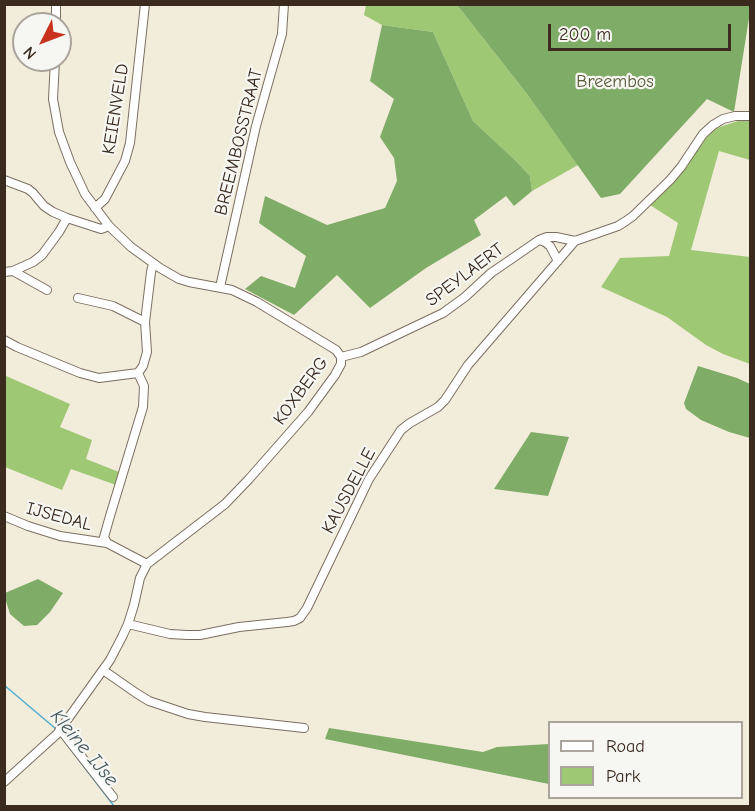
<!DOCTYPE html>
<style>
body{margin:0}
#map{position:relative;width:755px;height:811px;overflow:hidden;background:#f2ecdb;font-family:"Comic Neue",sans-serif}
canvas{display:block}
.frame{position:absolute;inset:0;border:6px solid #3b2a1e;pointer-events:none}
.legend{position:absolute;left:548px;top:721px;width:195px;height:78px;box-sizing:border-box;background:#f6f6f2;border:2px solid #aba49d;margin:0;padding:8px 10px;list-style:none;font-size:18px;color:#3b2a1e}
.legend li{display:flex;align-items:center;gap:12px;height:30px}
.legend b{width:30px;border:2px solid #aba49d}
.north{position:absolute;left:12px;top:12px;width:60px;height:60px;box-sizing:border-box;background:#f6f6f2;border:2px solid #aba49d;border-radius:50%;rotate:228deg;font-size:16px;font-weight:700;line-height:24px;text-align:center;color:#3b2a1e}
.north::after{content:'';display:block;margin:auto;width:21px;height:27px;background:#c8321e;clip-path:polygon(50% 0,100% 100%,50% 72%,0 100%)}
.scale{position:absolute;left:548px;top:24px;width:183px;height:27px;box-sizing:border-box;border:3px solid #3b2a1e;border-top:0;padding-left:8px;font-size:18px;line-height:21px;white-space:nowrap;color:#3b2a1e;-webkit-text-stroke:4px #f6f6f2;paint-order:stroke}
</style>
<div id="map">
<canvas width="755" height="811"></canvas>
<div class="frame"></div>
<ul class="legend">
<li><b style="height:8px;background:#fff"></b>Road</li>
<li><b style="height:16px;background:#9fc874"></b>Park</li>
</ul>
<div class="north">N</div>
<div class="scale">200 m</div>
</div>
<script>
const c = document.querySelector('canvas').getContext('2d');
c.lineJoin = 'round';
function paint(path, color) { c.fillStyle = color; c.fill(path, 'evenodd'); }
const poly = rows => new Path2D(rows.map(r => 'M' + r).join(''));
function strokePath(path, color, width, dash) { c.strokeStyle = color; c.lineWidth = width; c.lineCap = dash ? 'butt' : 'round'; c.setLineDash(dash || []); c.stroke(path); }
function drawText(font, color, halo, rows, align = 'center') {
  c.font = font + ' "Comic Neue",sans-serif'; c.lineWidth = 4.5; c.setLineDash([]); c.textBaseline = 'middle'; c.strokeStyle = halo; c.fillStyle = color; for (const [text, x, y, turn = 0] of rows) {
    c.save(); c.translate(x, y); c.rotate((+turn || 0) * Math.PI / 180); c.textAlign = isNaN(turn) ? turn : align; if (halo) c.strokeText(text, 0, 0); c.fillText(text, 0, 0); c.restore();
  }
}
const green = poly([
 [366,5,457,5,527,94,578,165,532,191,530,176,516,161,473,121,433,32,382,25,364,15],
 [744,119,750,120,750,160,719,151,691,250,750,257,750,364,723,354,706,345,667,317,601,287,620,258,669,256,678,223,650,205,675,181,707,137,717,128],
 [6,376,70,404,60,427,92,440,86,459,119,472,116,485,71,469,62,490,5,467,4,379]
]);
const forest = poly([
 [457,5,750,5,750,12,734,112,707,99,620,194,601,198,527,94],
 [382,25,433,32,473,121,516,161,530,176,532,191,514,206,506,196,474,220,481,235,426,268,370,308,337,275,294,315,245,289,261,276,295,288,306,256,259,223,265,196,327,225,385,208,397,181,394,158,380,137,394,99,370,81],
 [698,366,737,378,750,384,750,438,729,432,701,420,686,409,684,403],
 [531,432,569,437,548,496,494,489],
 [38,579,63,593,50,612,37,625,24,626,10,614,5,598,5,593],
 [329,728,483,752,497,747,549,744,549,784,325,739]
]);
const stream = poly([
 [4,685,56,729],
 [62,738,114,806]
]);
const minor = poly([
 [56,4,56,24],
 [4,180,28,189,33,193,44,206,53,212,67,218,101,229,109,226],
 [95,208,105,199,125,161,130,143,145,4],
 [558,261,550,246,545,242,539,240,547,237,556,237,575,241,618,226,626,221,633,216,670,180,681,167,703,134,713,125,723,119,735,116,750,116],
 [13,271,47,290],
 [4,272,13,271,33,262,42,255,59,232,67,218],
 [220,287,256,126,282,34,284,4],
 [78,298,113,306,145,322],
 [4,340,17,347,80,373,99,378,138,373],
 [341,357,361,352,443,313,465,297,491,273,539,240],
 [138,373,143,366,147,352,145,322,151,272,153,264],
 [4,516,28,526,60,536,107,543,147,564],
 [107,543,104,537,110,516,143,407,144,386,138,373],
 [128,624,170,634,187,635,200,635,239,627,287,622,294,621,300,618,307,608,369,479,401,430,410,423,438,407,445,400,468,365,575,241],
 [103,670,136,693,149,701,188,714,205,717,304,728],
 [60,729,113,797],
 [4,782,57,734,110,660,122,637,128,624,134,605,140,578,147,564,225,504,249,479,308,412,335,375,341,364,341,357,336,350,257,302,232,290,189,282,179,279,160,268,131,247,109,226,85,194,70,162,59,132,53,99,55,60]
]);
const parkNames = [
 ["Breembos",615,82]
];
const streetNames = [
 ["KEIENVELD",116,109,-81],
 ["BREEMBOSSTRAAT",239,142,-76],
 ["SPEYLAERT",465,275,-37],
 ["KOXBERG",301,391,-54],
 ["KAUSDELLE",349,491,-62],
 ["IJSEDAL",59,517,15]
];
const waterNames = [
 ["Kleine IJse",84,748,50]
];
paint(green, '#9fc874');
paint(forest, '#7fac66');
strokePath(stream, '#54add1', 1.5);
strokePath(minor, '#7b6e60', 10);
strokePath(minor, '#fff', 8);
drawText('18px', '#595938', '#f6f6f2', parkNames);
drawText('18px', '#3b2a1e', '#f6f6f2', streetNames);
drawText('italic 20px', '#44585d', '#f6f6f2', waterNames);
</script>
